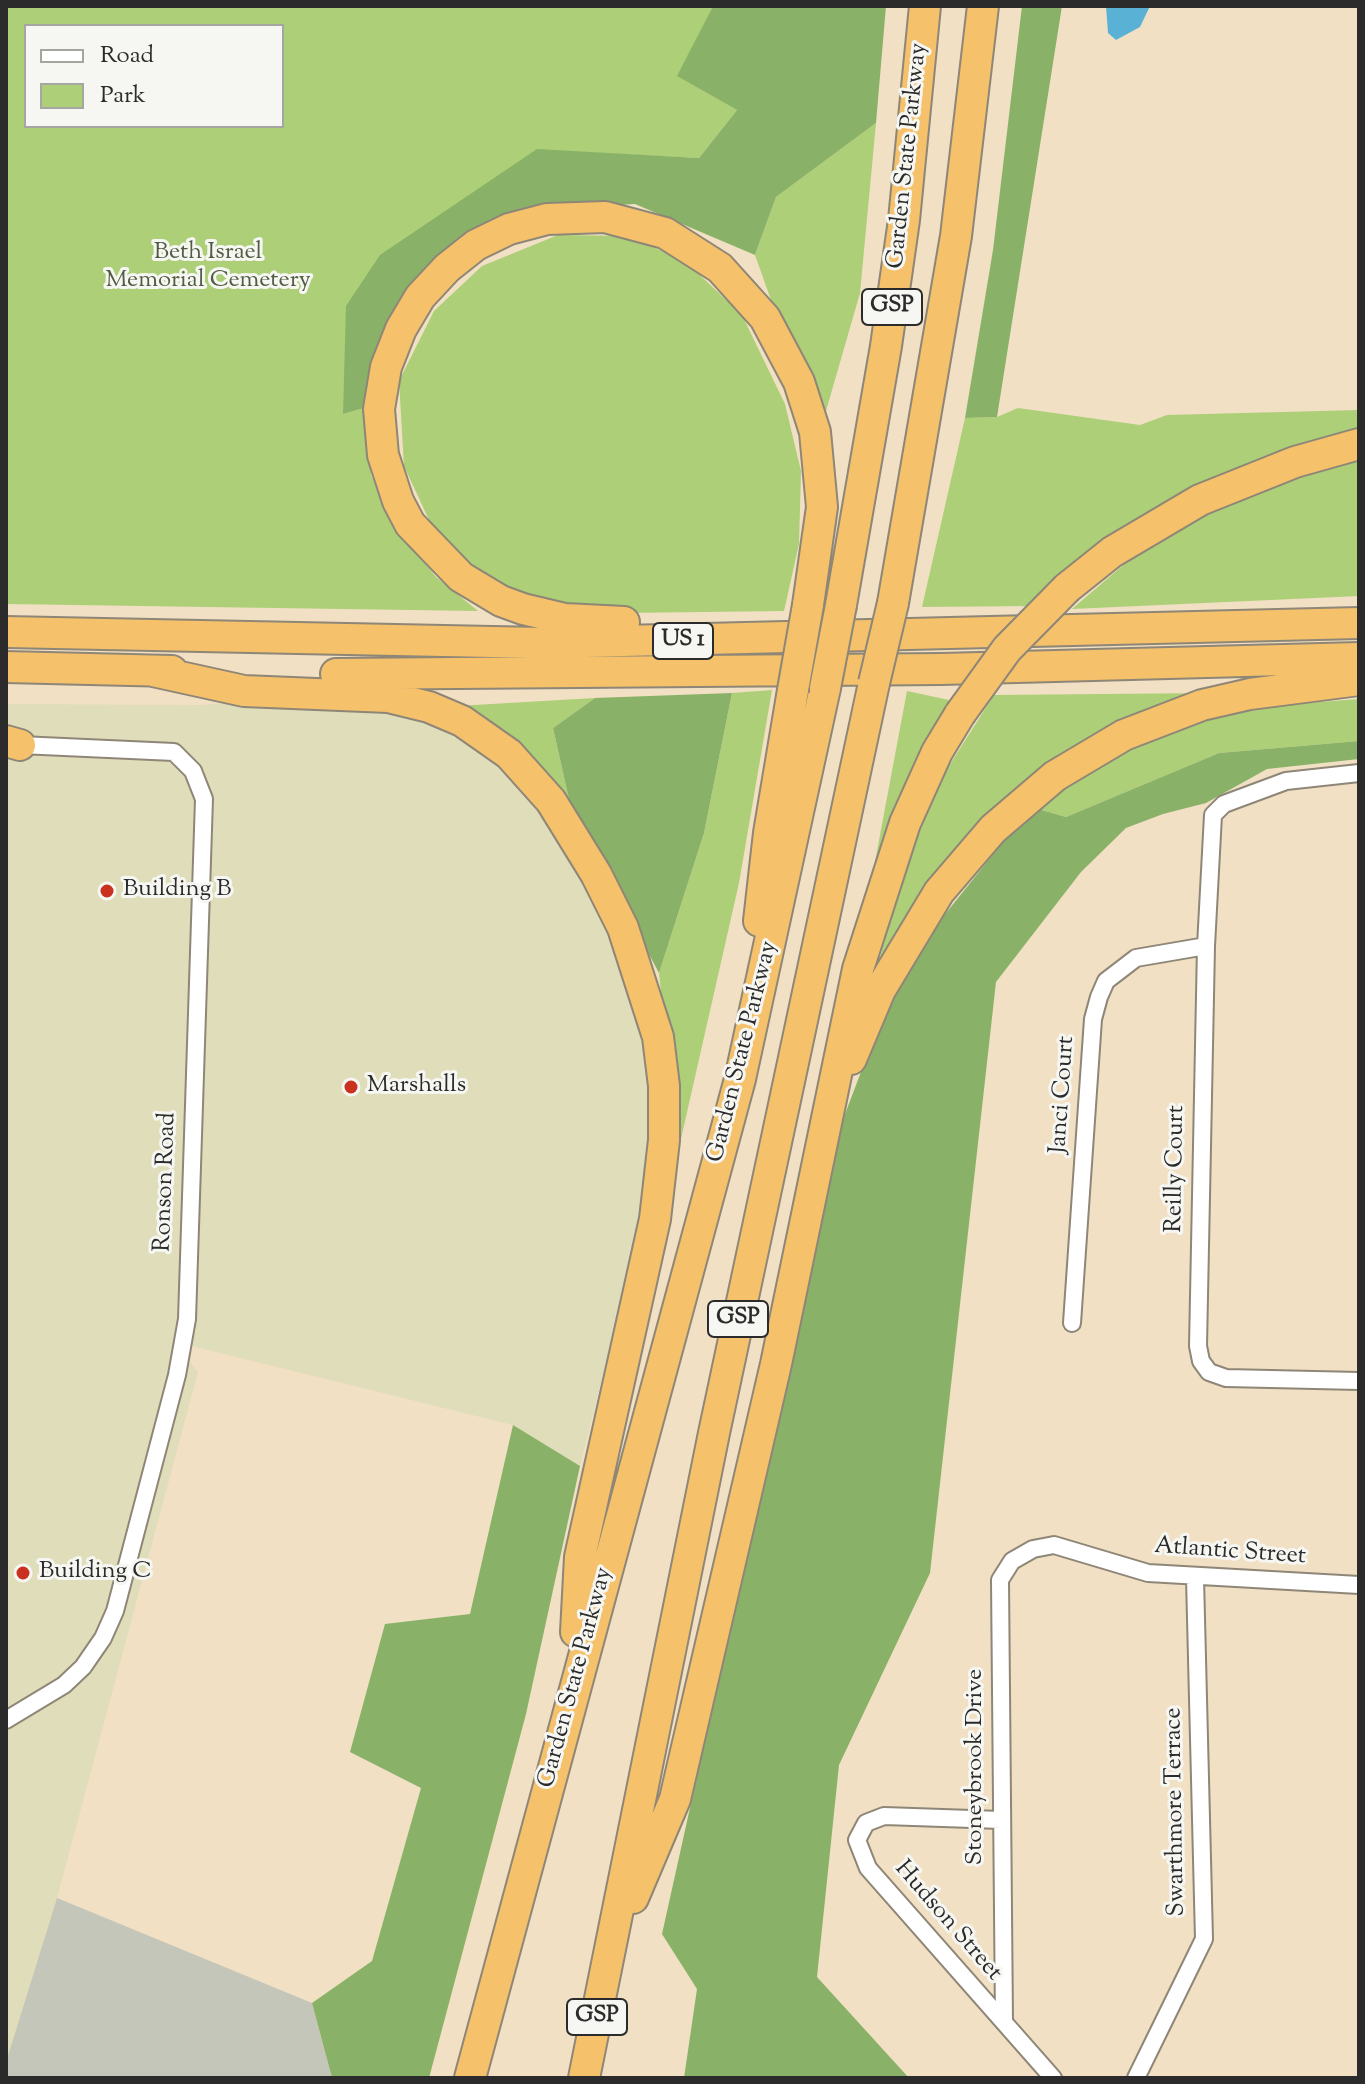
<!DOCTYPE html>
<style>
body{margin:0}
#map{position:relative;width:1365px;height:2084px;overflow:hidden;background:#f1e0c3;font-family:"Sorts Mill Goudy",serif}
canvas{display:block}
.frame{position:absolute;inset:0;border:8px solid #2b2b2b;pointer-events:none}
.legend{position:absolute;left:24px;top:24px;width:260px;height:104px;box-sizing:border-box;background:#f6f6f2;border:2px solid #a5a5a2;margin:0;padding:10px 14px;list-style:none;font-size:24px;color:#2b2b2b}
.legend li{display:flex;align-items:center;gap:16px;height:40px}
.legend b{width:40px;border:2px solid #a5a5a2}
</style>
<div id="map">
<canvas width="1365" height="2084"></canvas>
<div class="frame"></div>
<ul class="legend">
<li><b style="height:10px;background:#fff"></b>Road</li>
<li><b style="height:22px;background:#accf78"></b>Park</li>
</ul>
</div>
<script>
const c = document.querySelector('canvas').getContext('2d');
c.lineJoin = 'round';
function paint(path, color) { c.fillStyle = color; c.fill(path, 'evenodd'); }
const poly = rows => new Path2D(rows.map(r => 'M' + r).join(''));
function strokePath(path, color, width, dash) { c.strokeStyle = color; c.lineWidth = width; c.lineCap = dash ? 'butt' : 'round'; c.setLineDash(dash || []); c.stroke(path); }
function drawText(font, color, halo, rows, align = 'center') {
  c.font = font + ' "Sorts Mill Goudy",serif'; c.lineWidth = 6; c.setLineDash([]); c.textBaseline = 'middle'; c.strokeStyle = halo; c.fillStyle = color; for (const [text, x, y, turn = 0] of rows) {
    c.save(); c.translate(x, y); c.rotate((+turn || 0) * Math.PI / 180); c.textAlign = isNaN(turn) ? turn : align; if (halo) c.strokeText(text, 0, 0); c.fillText(text, 0, 0); c.restore();
  }
}
const built = poly([
 [300,699,403,709,479,745,525,779,607,920,653,1067,651,1183,580,1466,513,1425,175,1342,198,1372,57,1898,6,2062,6,704,198,705]
]);
const industrial = poly([
 [57,1898,312,2003,332,2078,6,2078,6,2062]
]);
const green = poly([
 [6,6,713,6,678,76,737,110,699,158,537,150,343,414,371,406,371,475,392,521,436,577,478,611,6,604],
 [26,26,282,26,282,126,26,126],
 [876,123,860,293,826,411,777,317,755,255,776,197],
 [558,235,628,236,685,261,742,315,785,404,801,471,799,544,784,611,622,613,503,592,436,535,404,466,399,381,434,311,482,266],
 [1018,408,1140,425,1167,415,1359,410,1359,433,1238,472,1034,606,922,607,965,418,997,417],
 [1359,456,1359,596,1072,609,1156,537,1243,497],
 [772,690,739,883,678,1152,659,973,704,833,732,693],
 [907,691,949,700,874,867],
 [1212,693,1104,734,875,975,900,885,933,791,994,695],
 [595,698,553,728,571,808,457,706],
 [1359,699,1359,741,1219,753,1066,817,1031,807,1111,753,1204,720,1267,706]
]);
const forest = poly([
 [713,6,886,6,876,123,776,197,755,255,635,204,509,212,423,273,371,406,343,414,346,306,380,255,537,149,699,158,737,110,677,76],
 [1022,6,1062,6,997,417,965,418,993,250],
 [732,693,704,833,659,973,571,808,553,728,595,698],
 [1359,741,1359,759,1267,769,1206,803,1163,814,1126,828,1081,872,996,982,930,1573,839,1765,817,1977,909,2078,684,2078,697,1989,662,1934,842,1122,886,1006,930,933,1031,807,1066,817,1219,753],
 [513,1425,580,1466,526,1714,429,2078,332,2078,312,2003,372,1961,421,1788,350,1752,385,1624,470,1614]
]);
const water = poly([
 [1106,6,1150,6,1140,27,1116,40,1108,33]
]);
const street = poly([
 [1359,773,1286,781,1224,804,1213,815,1206,946,1198,1346,1201,1361,1209,1372,1226,1378,1359,1381],
 [1072,1323,1093,1019,1099,997,1106,981,1136,958,1206,946],
 [6,1720,64,1685,83,1667,103,1638,115,1611,177,1375,187,1319,204,799,193,771,174,752,20,745],
 [1001,1820,884,1816,866,1823,857,1840,868,1868,1053,2078],
 [1004,2022,1000,1580,1012,1561,1033,1549,1054,1545,1148,1573,1359,1585],
 [1136,2078,1204,1939,1195,1578]
]);
const highway = poly([
 [1067,588,1112,552,1200,500,1295,462,1359,444],
 [893,603,956,236,983,6],
 [841,605,886,346,904,220,925,6],
 [624,622,565,619,523,609,501,601,461,577,410,524,398,501,383,455,379,409,386,367,401,329,420,297,447,268,476,245,509,229,547,219,605,217,665,233,720,268,765,318,799,382,815,432,822,507,808,605],
 [6,632,541,643,1359,623],
 [6,667,172,671],
 [153,671,244,691,388,697,429,707,462,721,509,754,551,801,596,874,623,928,658,1037,664,1086,664,1140,655,1219,580,1557,576,1632],
 [336,674,941,669,1359,658],
 [6,741,20,745],
 [759,921,769,833,793,690],
 [851,1059,880,990,939,892,993,829,1055,776,1124,735,1202,705,1250,694,1359,680],
 [633,1898,675,1799,776,1364,858,969,905,823,937,752,960,714],
 [470,2078,740,1079,825,688],
 [584,2078,714,1433,874,683]
]);
const highwayBridge = poly([
 [874,683,893,603],
 [825,688,841,605],
 [793,690,808,605],
 [960,714,1007,649,1067,588]
]);
const markers = [
 [107,891,8,"#c8321e"],
 [351,1087,8,"#c8321e"],
 [23,1573,8,"#c8321e"]
];
const shields = [
 [892,307,60],
 [683,641,60],
 [738,1319,60],
 [597,2017,60]
];
const shieldNames = [
 ["GSP",892,307],
 ["US 1",683,641],
 ["GSP",738,1319],
 ["GSP",597,2017]
];
const streetNames = [
 ["Garden State Parkway",909,156,-84],
 ["Garden State Parkway",744,1052,-76],
 ["Janci Court",1064,1095,-86],
 ["Reilly Court",1177,1169,-89],
 ["Ronson Road",167,1182,-88],
 ["Atlantic Street",1230,1553,4],
 ["Garden State Parkway",577,1678,-75],
 ["Stoneybrook Drive",977,1767,-90],
 ["Swarthmore Terrace",1177,1812,-91],
 ["Hudson Street",947,1922,49]
];
const parkNames = [
 ["Beth Israel",208,254],
 ["Memorial Cemetery",208,282]
];
const poiNames = [
 ["Building B",123,891],
 ["Marshalls",367,1087],
 ["Building C",39,1573]
];
paint(built, '#e0ddbb');
paint(industrial, '#c4c6b9');
paint(green, '#accf78');
paint(forest, '#89b268');
paint(water, '#59b2d6');
strokePath(street, '#8e8677', 20);
strokePath(highway, '#8e8677', 34);
strokePath(street, '#fff', 16);
strokePath(highway, '#f5c16b', 30);
strokePath(highwayBridge, '#8e8677', 34, []);
strokePath(highwayBridge, '#f5c16b', 30);
for (const [x, y, r, color] of markers) { const dot = new Path2D(); dot.arc(x, y, r, 0, 2 * Math.PI); c.fillStyle = color; c.fill(dot); strokePath(dot, '#f6f6f2', 3); }
for (const [x, y, w] of shields) { const box = new Path2D(); box.roundRect(x - w / 2, y - 18, w, 36, 6); c.fillStyle = '#f6f6f2'; c.fill(box); strokePath(box, '#2b2b2b', 2); }
drawText('bold 22px', '#2b2b2b', null, shieldNames);
drawText('24px', '#2b2b2b', '#f6f6f2', streetNames);
drawText('24px', '#525c42', '#f6f6f2', parkNames);
drawText('24px', '#2b2b2b', '#f6f6f2', poiNames, 'left');
</script>
